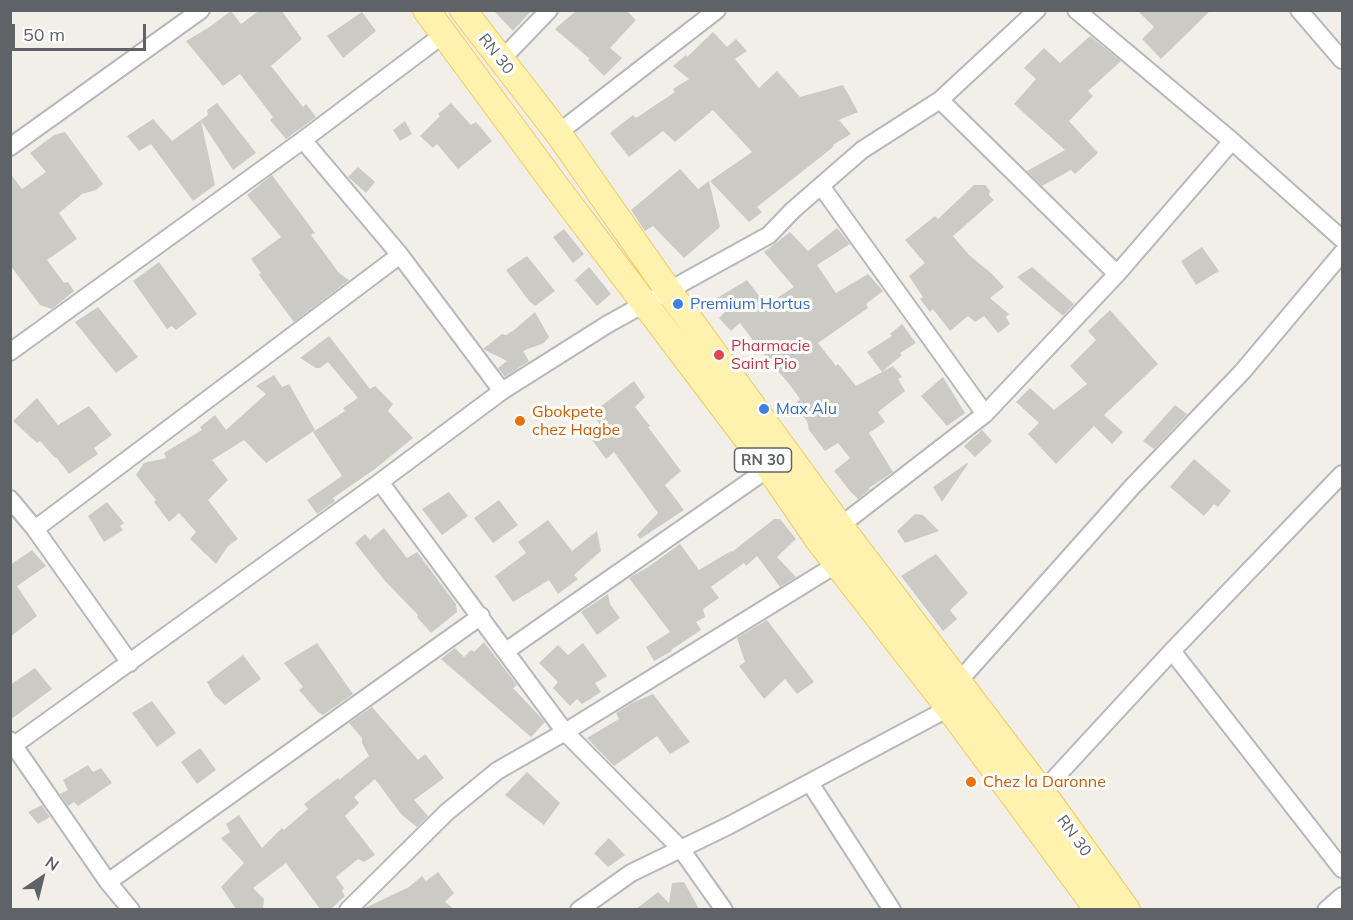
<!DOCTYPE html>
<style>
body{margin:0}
#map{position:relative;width:1353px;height:920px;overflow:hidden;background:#f1efe8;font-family:Mulish,sans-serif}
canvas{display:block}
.frame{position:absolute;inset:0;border:12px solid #5f6368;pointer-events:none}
.north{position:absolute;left:12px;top:848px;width:60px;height:60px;-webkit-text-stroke:4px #fff;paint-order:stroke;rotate:35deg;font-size:16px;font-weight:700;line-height:24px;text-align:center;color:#5f6368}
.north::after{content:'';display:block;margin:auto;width:21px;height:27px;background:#5f6368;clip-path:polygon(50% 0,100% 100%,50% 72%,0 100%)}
.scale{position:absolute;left:12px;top:24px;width:134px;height:27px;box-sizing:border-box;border:3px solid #5f6368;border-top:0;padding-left:8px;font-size:18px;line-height:21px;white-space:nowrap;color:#5f6368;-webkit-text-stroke:4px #fff;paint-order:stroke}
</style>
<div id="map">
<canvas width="1353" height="920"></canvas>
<div class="frame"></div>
<div class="north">N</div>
<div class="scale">50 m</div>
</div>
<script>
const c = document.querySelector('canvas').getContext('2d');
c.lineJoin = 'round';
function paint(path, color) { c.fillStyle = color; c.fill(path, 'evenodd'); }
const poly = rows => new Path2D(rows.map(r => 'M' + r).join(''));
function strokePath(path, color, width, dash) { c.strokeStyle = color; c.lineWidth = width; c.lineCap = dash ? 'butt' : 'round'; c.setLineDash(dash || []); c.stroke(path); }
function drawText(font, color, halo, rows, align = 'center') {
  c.font = font + ' Mulish,sans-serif'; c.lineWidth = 6; c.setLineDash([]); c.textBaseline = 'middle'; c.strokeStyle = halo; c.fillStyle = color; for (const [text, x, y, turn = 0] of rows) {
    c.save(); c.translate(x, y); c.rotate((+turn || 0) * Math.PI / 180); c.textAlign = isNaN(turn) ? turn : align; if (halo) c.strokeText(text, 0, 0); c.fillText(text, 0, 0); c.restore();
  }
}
const building = poly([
 [260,10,281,10,302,39,271,66,303,107,306,104,316,117,286,139,270,120,273,117,240,74,223,86,186,41,208,28,231,11,241,24],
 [493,10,532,10,513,31],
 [577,10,626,10,636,20,610,48,622,58,604,76,588,60,590,59,555,29],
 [1137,10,1211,10,1161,59,1142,39,1154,27],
 [362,12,376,31,343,58,327,36],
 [713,32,727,47,736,39,747,51,735,59,759,88,777,71,800,97,843,85,858,112,839,120,851,134,833,145,834,146,822,156,757,207,762,212,749,222,710,181,752,152,713,110,675,142,663,131,629,157,610,133,633,115,636,118,675,92,673,89,689,79,673,66,686,55,687,57],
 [1090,36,1121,61,1088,91,1093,96,1069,121,1098,153,1075,174,1071,170,1042,186,1027,171,1065,150,1014,104,1036,79,1024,68,1044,48,1060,63],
 [217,103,256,153,233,170,201,121,215,185,193,201,151,144,139,151,127,136,153,119,172,141,208,115,207,110],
 [451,103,471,125,476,122,492,141,458,169,437,144,433,148,420,136,440,116,438,114],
 [405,121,412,134,400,141,393,130],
 [65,132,103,184,96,190,82,194,59,213,77,239,47,260,64,283,68,282,74,291,52,309,40,305,10,265,10,173,22,189,46,172,30,153,54,135],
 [358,167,375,182,366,193,348,177],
 [680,169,698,189,709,181,720,227,684,258,653,226,645,231,631,210],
 [272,175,315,233,311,235,339,273,349,280,294,322,259,275,261,273,251,259,281,237,247,195],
 [974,185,985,185,990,191,989,195,994,200,953,236,969,255,992,274,1004,287,990,298,1009,314,1006,317,1010,324,998,333,984,316,975,322,968,316,950,331,933,309,930,312,920,299,923,297,909,276,925,263,905,240,935,216,938,219],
 [837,228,850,244,817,265,836,293,868,274,883,291,866,304,868,308,818,343,836,366,838,364,856,386,882,372,867,352,892,336,890,334,902,324,916,343,900,353,902,355,882,372,893,366,902,377,898,379,905,391,878,412,885,422,869,433,893,472,869,488,870,489,858,499,850,491,834,471,850,458,838,443,825,451,809,430,807,421,794,405,800,399,790,385,761,351,740,323,731,331,719,318,726,311,717,298,747,280,766,305,794,287,764,252,790,232,808,251],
 [564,229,584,254,573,263,553,237],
 [1202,247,1219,271,1196,285,1181,261],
 [527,256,555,291,535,306,529,301,506,270],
 [159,262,197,314,176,330,172,326,167,329,133,281],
 [589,267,611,294,597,306,575,280],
 [1032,267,1074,304,1063,316,1017,277],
 [98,307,138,357,116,373,75,322],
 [1110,310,1158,364,1104,415,1123,432,1112,444,1094,426,1056,464,1028,434,1039,423,1016,402,1030,388,1054,410,1087,384,1070,366,1096,340,1088,331],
 [535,312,549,337,544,343,523,351,529,361,505,377,498,368,507,361,483,349,502,334,506,335,514,330],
 [329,336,370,389,375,386,393,404,388,411,413,438,375,469,333,498,335,501,317,514,307,500,342,476,313,432,345,411,343,408,358,398,328,362,320,368,316,368,300,358],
 [274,375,282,387,289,384,315,430,266,463,244,440,212,460,228,480,208,500,238,539,228,546,216,564,190,539,196,532,179,513,169,522,154,502,156,500,136,475,144,463,166,458,164,453,202,430,200,427,215,415,226,430,266,394,256,386],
 [943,377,965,413,947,426,921,396],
 [634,381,645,397,635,407,650,426,648,427,681,471,665,485,684,510,640,539,637,535,658,513,614,452,606,459,589,436,601,426,592,413],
 [37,398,58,425,89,406,112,435,94,448,98,454,69,474,56,457,55,458,40,441,37,443,13,421],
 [1175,405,1187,414,1154,449,1143,441],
 [982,430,992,441,975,457,964,446],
 [1194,459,1231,491,1218,507,1214,504,1204,516,1170,487],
 [967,463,968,464,942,502,933,487],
 [449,492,468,516,442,535,422,509],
 [499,500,518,525,493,543,474,518],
 [107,502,124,523,120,526,123,530,104,542,88,516],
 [915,514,923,515,939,531,905,543,897,531],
 [774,519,780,519,796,539,777,557,796,577,780,587,757,556,746,566,744,563,711,587,719,598,703,609,705,617,696,622,701,630,671,650,672,651,654,661,646,647,670,632,629,578,648,567,680,544,699,570,731,551,732,552],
 [548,520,572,551,597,531,601,551,574,575,578,579,558,594,549,580,513,602,495,576,526,553,518,542],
 [384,528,407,558,417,552,456,604,457,612,431,633,417,617,418,615,385,581,355,543,365,534,370,540],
 [32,550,46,566,17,586,37,616,10,637,10,565],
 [936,554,968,593,950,610,957,619,943,631,901,576],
 [608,594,610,604,620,618,597,635,581,612],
 [767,620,814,682,797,694,785,679,764,699,739,666,745,662,737,638],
 [484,642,517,685,513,688,545,722,531,737,441,659,455,648,464,657,471,650,474,652],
 [317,643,353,694,323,715,318,712,299,690,303,687,284,663],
 [583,643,607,676,595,683,601,692,582,704,577,699,570,706,553,688,558,682,539,663,558,645,568,655],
 [243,655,261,679,225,705,214,695,207,682],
 [35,668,52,689,10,720,10,685],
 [653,694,690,742,670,754,657,736,614,766,587,738,619,719,616,713,632,703],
 [152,701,176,733,157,747,132,713],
 [372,707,418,760,425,754,444,778,414,800,428,816,417,827,401,814,375,779,354,797,359,803,345,816,375,855,364,862,358,859,336,877,344,888,342,891,345,896,331,909,320,909,286,863,253,888,264,899,263,909,236,909,221,887,244,863,221,838,230,832,226,824,239,815,262,848,282,828,284,830,308,809,304,804,338,778,339,780,369,756,362,743,362,738,349,723],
 [200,748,216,770,197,784,181,762],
 [88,765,93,772,101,768,112,783,78,806,74,802,68,806,60,794,68,790,63,780],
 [527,772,560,803,544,825,505,795],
 [42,805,50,817,38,824,28,812],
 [609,838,625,855,608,867,594,853],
 [438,872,454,893,445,902,454,909,363,909,409,887,422,876,426,881],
 [684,882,699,909,636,909,658,892,669,903,672,883]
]);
const street = poly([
 [1076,10,1232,141,1342,239],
 [1299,10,1342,60],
 [501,60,549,10],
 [940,100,1117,274],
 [558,133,717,10],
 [303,140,400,255,502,391],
 [10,147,201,10],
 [821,186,985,414],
 [10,352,303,140,444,34],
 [380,482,565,732,681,849,724,910],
 [10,499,35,529,130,663],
 [840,526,985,414,1117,274,1232,141],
 [35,529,400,255],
 [506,651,769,468],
 [1172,651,1342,869],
 [959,681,1132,487,1243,371,1342,253],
 [10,740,108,882,131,910],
 [10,748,380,482,502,391,608,324,769,235,793,210,862,150,940,100,1037,10],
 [810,783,892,910],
 [1042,792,1172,651,1342,474],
 [108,882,481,616],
 [348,910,447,812,497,771,565,732,837,564],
 [579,910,631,873,728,826,949,708],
 [1326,910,1342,896]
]);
const primary = poly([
 [426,10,555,185,769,468,819,541,949,708,1098,910],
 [463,10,558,133,668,290,840,526,1042,792,1127,910]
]);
const markers = [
 [678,304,6,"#3f7fe0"],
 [719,355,6,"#e0444e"],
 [764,409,6,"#3f7fe0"],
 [520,421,6,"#e8710a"],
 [971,782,6,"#e8710a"]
];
const shields = [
 [763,460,57]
];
const shieldNames = [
 ["RN 30",763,460]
];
const streetNames = [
 ["RN 30",496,54,52],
 ["RN 30",1074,836,54]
];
const shopNames = [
 ["Premium Hortus",690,304],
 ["Max Alu",776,409]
];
const healthNames = [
 ["Pharmacie",731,346],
 ["Saint Pio",731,364]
];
const foodNames = [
 ["Gbokpete",532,412],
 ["chez Hagbe",532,430],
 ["Chez la Daronne",983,782]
];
paint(building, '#cccac5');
strokePath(street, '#b5b8bc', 20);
strokePath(primary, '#f2c960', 28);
strokePath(street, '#fff', 16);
strokePath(primary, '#fff2af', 26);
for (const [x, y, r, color] of markers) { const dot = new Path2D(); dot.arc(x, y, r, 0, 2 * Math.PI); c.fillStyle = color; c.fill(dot); strokePath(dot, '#fff', 2); }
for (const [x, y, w] of shields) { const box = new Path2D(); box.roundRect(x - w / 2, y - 12, w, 24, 4.5); c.fillStyle = '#fff'; c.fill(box); strokePath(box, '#5f6368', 1.5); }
drawText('bold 15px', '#5f6368', null, shieldNames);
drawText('16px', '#5f6368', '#fff', streetNames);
drawText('16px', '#366cbe', '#fff', shopNames, 'left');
drawText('16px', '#be3a42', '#fff', healthNames, 'left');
drawText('16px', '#c56008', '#fff', foodNames, 'left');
</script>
